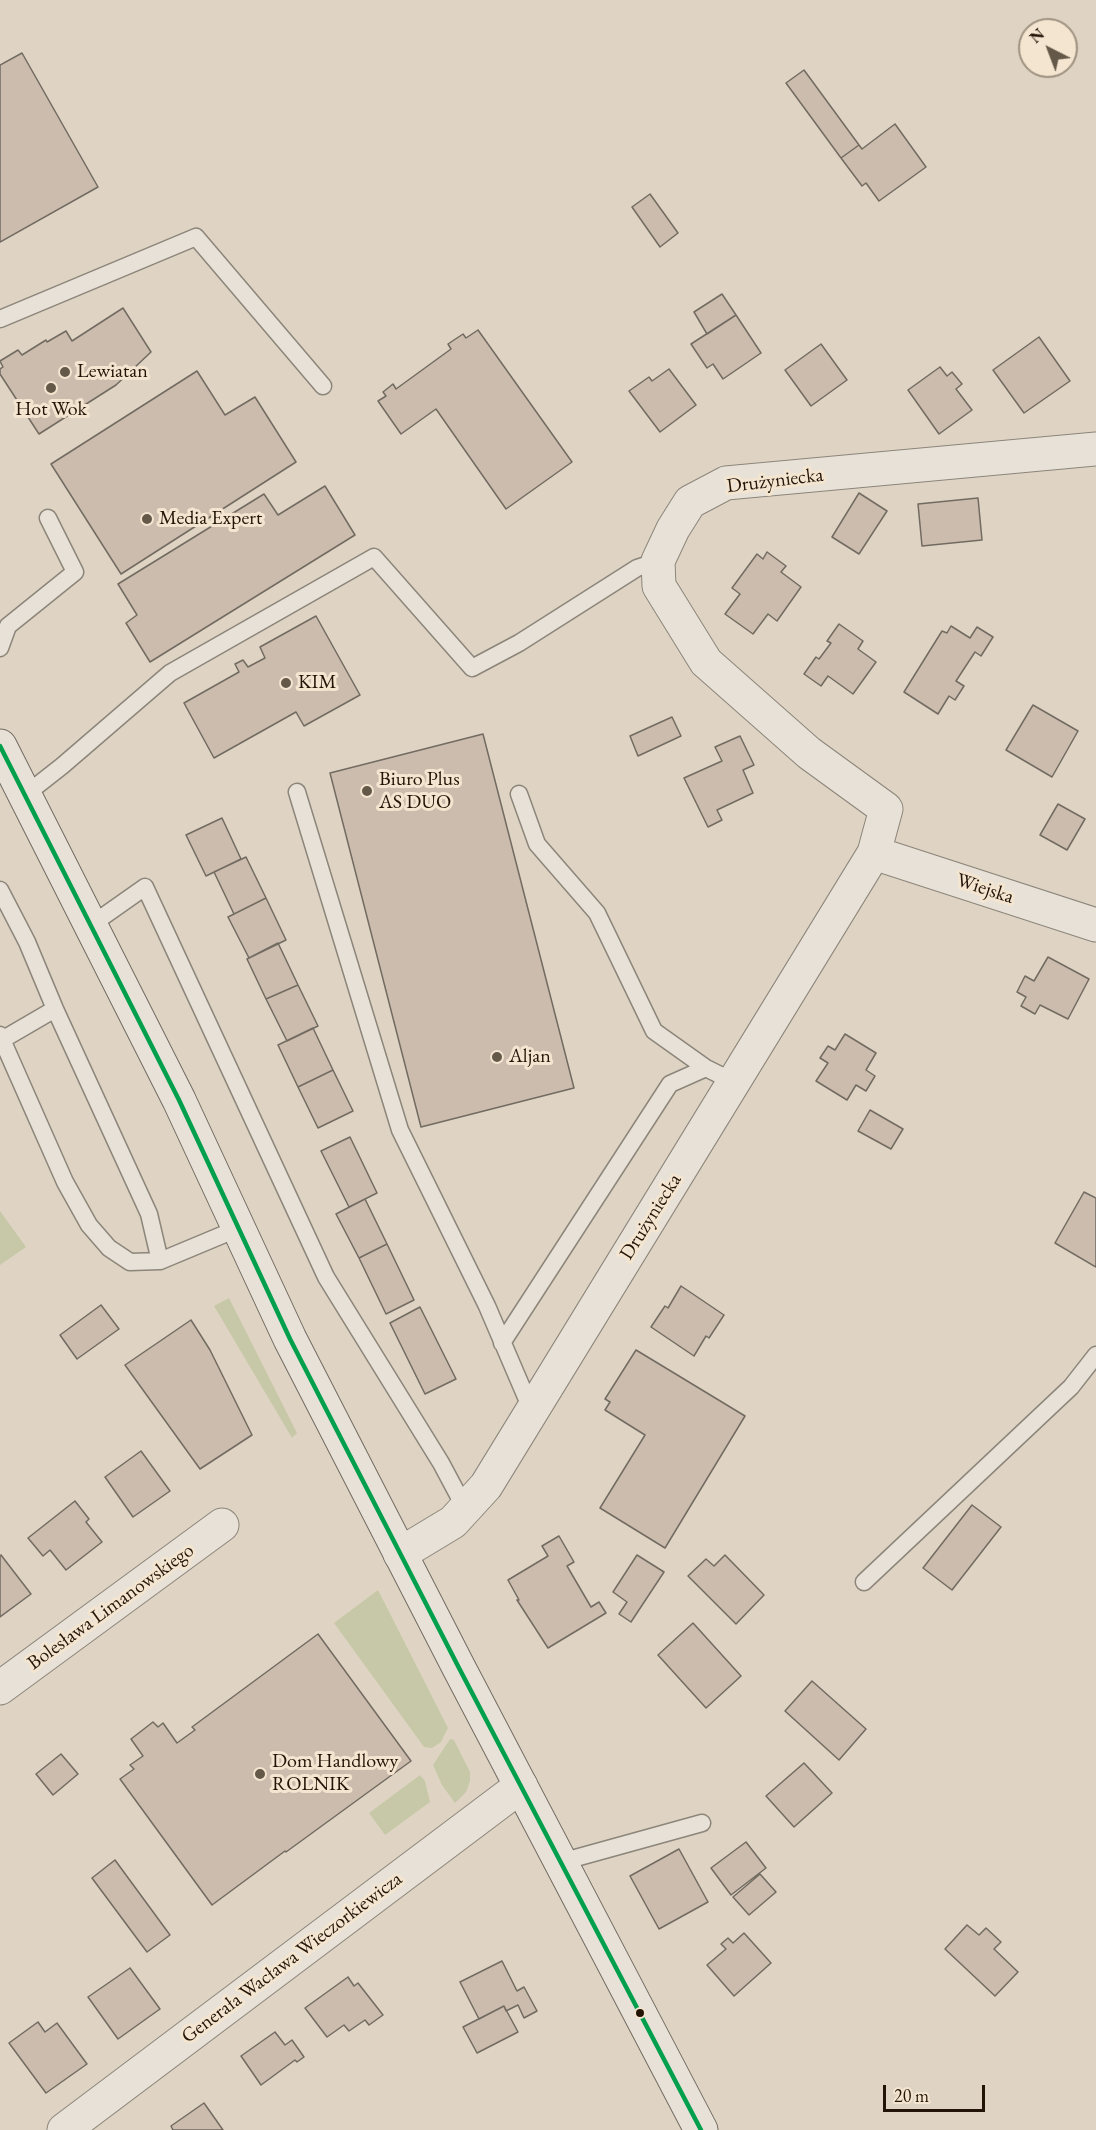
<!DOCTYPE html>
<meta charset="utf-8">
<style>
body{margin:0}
#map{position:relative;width:1096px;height:2130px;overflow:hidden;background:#dfd4c3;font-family:"EB Garamond",serif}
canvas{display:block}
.north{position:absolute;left:1018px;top:18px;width:60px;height:60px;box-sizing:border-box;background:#f3e5d0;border:2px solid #9f9280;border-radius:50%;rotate:318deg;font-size:16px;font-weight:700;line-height:24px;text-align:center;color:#221507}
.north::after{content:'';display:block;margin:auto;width:21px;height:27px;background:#645849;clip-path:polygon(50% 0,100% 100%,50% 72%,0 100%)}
.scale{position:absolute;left:883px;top:2085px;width:102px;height:27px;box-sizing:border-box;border:3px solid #221507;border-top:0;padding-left:8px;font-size:18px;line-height:21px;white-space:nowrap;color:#221507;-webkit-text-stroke:4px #f3e5d0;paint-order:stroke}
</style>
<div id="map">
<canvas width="1096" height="2130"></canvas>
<div class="north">N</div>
<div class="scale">20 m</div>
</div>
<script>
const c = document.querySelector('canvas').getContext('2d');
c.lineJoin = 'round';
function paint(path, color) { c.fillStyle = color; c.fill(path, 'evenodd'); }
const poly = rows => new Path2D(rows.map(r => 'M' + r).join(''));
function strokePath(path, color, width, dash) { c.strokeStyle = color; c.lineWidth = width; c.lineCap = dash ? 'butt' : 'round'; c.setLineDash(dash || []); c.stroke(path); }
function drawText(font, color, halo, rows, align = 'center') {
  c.font = font + ' "EB Garamond",serif'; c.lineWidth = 6; c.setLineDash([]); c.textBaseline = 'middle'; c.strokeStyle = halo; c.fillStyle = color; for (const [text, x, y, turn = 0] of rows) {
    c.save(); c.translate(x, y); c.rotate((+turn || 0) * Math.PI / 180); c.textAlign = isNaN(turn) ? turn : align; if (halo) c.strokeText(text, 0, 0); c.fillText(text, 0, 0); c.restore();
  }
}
const green = poly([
 [0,1211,26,1247,0,1265],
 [229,1298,297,1433,292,1438,214,1306],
 [378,1590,448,1728,441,1742,432,1748,424,1747,334,1623],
 [450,1739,454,1740,470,1772,470,1781,466,1792,455,1803,442,1785,433,1765],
 [420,1775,425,1781,430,1802,385,1835,369,1813]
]);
const building = poly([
 [22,53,98,187,0,242,0,65,22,53],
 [804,70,859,145,841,158,786,83,804,70],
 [895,124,926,167,879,201,866,183,862,186,841,158,859,145,862,149,895,124],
 [650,194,678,233,660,247,632,207,650,194],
 [722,294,736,315,707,334,694,312,722,294],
 [123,308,151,352,116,385,39,434,0,374,0,369,3,367,0,361,18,350,22,355,46,340,47,342,66,331,72,341,123,308],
 [736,315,761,353,723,379,713,364,707,368,691,344,736,315],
 [478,330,572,462,506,509,436,409,401,434,378,401,386,396,383,392,393,384,396,389,451,349,448,344,463,334,466,338,478,330],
 [1039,337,1070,381,1024,413,993,370,1039,337],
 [821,344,847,380,811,406,785,370,821,344],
 [940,367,947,376,952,372,962,384,956,389,972,410,939,434,908,390,940,367],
 [669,369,696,405,660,432,629,391,649,377,652,381,669,369],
 [197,371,225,415,255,397,296,462,121,574,51,464,197,371],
 [325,486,355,535,150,662,126,623,137,615,118,584,264,494,278,515,325,486],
 [859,493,887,511,859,554,832,537,859,493],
 [978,498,982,540,922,546,918,504,978,498],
 [767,552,786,566,781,572,801,587,777,621,768,614,753,634,725,614,740,594,732,588,757,554,763,559,767,552],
 [316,616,360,695,304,726,296,712,214,758,184,703,239,672,235,664,243,660,248,667,265,658,260,647,316,616],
 [839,624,863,641,858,649,876,662,853,694,828,676,821,686,804,674,816,657,819,659,831,643,827,641,839,624],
 [951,626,970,638,977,627,993,637,981,656,975,652,956,681,964,686,955,700,949,696,938,714,904,692,942,631,947,633,951,626],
 [1033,705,1078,731,1052,777,1006,750,1033,705],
 [672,717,681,736,638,756,630,736,672,717],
 [483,734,574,1088,421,1127,330,773,483,734],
 [740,736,754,765,743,770,753,793,717,810,722,820,708,827,684,778,722,761,715,747,740,736],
 [1058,804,1085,819,1067,850,1040,835,1058,804],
 [222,818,241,859,206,876,186,835,222,818],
 [246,857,266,898,234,914,214,872,246,857],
 [266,898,286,940,249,958,228,917,266,898],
 [278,943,298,985,266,999,247,959,278,943],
 [1048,957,1089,979,1068,1019,1040,1005,1035,1014,1021,1006,1026,997,1017,992,1025,976,1034,981,1048,957],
 [298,985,318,1026,287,1041,266,999,298,985],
 [313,1028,333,1070,298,1087,278,1045,313,1028],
 [845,1034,876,1053,866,1070,875,1076,866,1091,856,1085,847,1100,816,1081,828,1063,820,1058,828,1046,835,1050,845,1034],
 [333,1070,353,1111,318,1128,298,1087,333,1070],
 [870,1110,903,1129,891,1149,858,1131,870,1110],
 [350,1137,377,1193,349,1207,321,1151,350,1137],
 [1084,1192,1096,1198,1096,1267,1055,1243,1084,1192],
 [365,1199,387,1244,359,1258,336,1214,365,1199],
 [387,1244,414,1300,386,1314,359,1258,387,1244],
 [681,1286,724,1315,709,1338,706,1336,694,1356,651,1327,665,1306,668,1308,681,1286],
 [101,1305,119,1329,77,1359,60,1335,101,1305],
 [420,1307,456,1379,425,1394,390,1323,420,1307],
 [191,1320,210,1350,252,1435,200,1469,125,1365,191,1320],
 [636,1350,745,1416,665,1548,600,1508,645,1435,605,1410,610,1402,605,1399,636,1350],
 [141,1451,170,1491,133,1517,105,1477,141,1451],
 [75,1501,89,1519,86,1522,102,1542,66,1570,50,1550,43,1556,28,1538,75,1501],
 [972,1505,1001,1527,952,1590,923,1568,972,1505],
 [559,1536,574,1562,567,1566,591,1607,599,1602,606,1613,548,1648,517,1600,519,1600,508,1580,548,1556,542,1546,559,1536],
 [1,1555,31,1594,0,1617,0,1556,1,1555],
 [637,1555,664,1572,631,1622,619,1614,627,1602,613,1592,637,1555],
 [725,1555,764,1595,736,1624,688,1576,706,1559,714,1566,725,1555],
 [693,1623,741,1676,706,1708,658,1655,693,1623],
 [318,1634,411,1761,286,1852,285,1851,212,1905,120,1779,134,1769,130,1765,143,1756,131,1739,153,1722,158,1727,163,1723,177,1743,195,1730,192,1727,318,1634],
 [812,1681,866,1729,839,1760,785,1711,812,1681],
 [61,1754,78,1774,53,1795,36,1774,61,1754],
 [804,1763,832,1793,794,1827,766,1796,804,1763],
 [746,1842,766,1868,731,1895,711,1868,746,1842],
 [679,1849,708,1902,659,1929,630,1876,679,1849],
 [115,1860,170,1935,147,1952,92,1878,115,1860],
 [760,1874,776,1892,749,1915,733,1897,760,1874],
 [967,1925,979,1935,986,1928,1001,1942,994,1949,1018,1972,995,1996,945,1949,967,1925],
 [744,1933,771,1963,734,1996,707,1965,726,1949,721,1944,728,1938,733,1943,744,1933],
 [502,1961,517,1991,524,1987,537,2011,524,2018,518,2005,506,2011,504,2006,479,2019,460,1982,502,1961],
 [130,1968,160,2009,118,2039,88,1997,130,1968],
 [348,1977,354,1986,358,1983,383,2015,369,2025,365,2020,349,2031,344,2025,327,2037,305,2008,348,1977],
 [504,2006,518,2032,477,2053,463,2027,504,2006],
 [38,2022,45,2032,57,2023,87,2064,46,2093,9,2043,38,2022],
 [275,2032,285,2045,292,2040,304,2057,297,2062,295,2060,261,2085,241,2056,275,2032],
 [204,2103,223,2130,173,2130,171,2126,204,2103]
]);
const service = poly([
 [0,319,196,237,323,386],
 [0,648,8,626,75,572,48,518],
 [297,792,400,1130,487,1306,532,1411],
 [519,794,537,844,597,913,654,1031,706,1068],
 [25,795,62,766,170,673,374,557,472,668,519,643,637,568,658,561],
 [0,890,27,942,55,1009,149,1214,160,1261,239,1228],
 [91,925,145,887,326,1277,441,1463,465,1508],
 [0,1035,65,1182,89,1225,109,1248,130,1262,160,1261],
 [0,1041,55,1009],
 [502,1343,670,1084,706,1068,734,1082],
 [864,1582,1071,1387,1096,1355],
 [561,1862,702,1823]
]);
const minor = poly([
 [874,853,1096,925],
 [400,1554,453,1522,486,1486,874,853,886,809,809,753,706,662,659,586,658,561,673,529,690,502,726,483,1096,449],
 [0,1688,222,1525],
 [64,2130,521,1786]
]);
const secondary = poly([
 [0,746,179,1100,290,1339,459,1668,701,2130]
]);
const bus1 = poly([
 [0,746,179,1100,290,1339,459,1668,701,2130]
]);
const markers = [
 [65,372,6,"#645849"],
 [51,388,6,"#645849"],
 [147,519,6,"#645849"],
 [286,683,6,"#645849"],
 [367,791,6,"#645849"],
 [497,1057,6,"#645849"],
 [260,1774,6,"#645849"],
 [640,2013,5,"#221507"]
];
const poiNames = [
 ["Lewiatan",77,372],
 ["Hot Wok",51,410,"center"],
 ["Media Expert",159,519],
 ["KIM",298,683],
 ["Biuro Plus",379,780],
 ["AS DUO",379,803],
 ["Aljan",509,1057],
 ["Dom Handlowy",272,1762],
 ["ROLNIK",272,1785]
];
const streetNames = [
 ["Drużyniecka",775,481,-7],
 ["Wiejska",985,889,18],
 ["Drużyniecka",651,1217,-58],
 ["Bolesława Limanowskiego",111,1607,-36],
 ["Generała Wacława Wieczorkiewicza",292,1958,-37]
];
paint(green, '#c7c8a8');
paint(building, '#ccbcad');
strokePath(building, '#726b61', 1.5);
strokePath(service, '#8c857a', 19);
strokePath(minor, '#8c857a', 35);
strokePath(secondary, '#726b61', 35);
strokePath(service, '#e7e1d7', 16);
strokePath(minor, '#e7e1d7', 33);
strokePath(secondary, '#e7e1d7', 33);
strokePath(bus1, '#029f4d', 4.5);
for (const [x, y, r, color] of markers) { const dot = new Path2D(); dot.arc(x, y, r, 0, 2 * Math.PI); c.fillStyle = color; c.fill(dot); strokePath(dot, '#f3e5d0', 2); }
drawText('20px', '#221507', '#f3e5d0', poiNames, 'left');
drawText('20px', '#221507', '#f3e5d0', streetNames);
</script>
